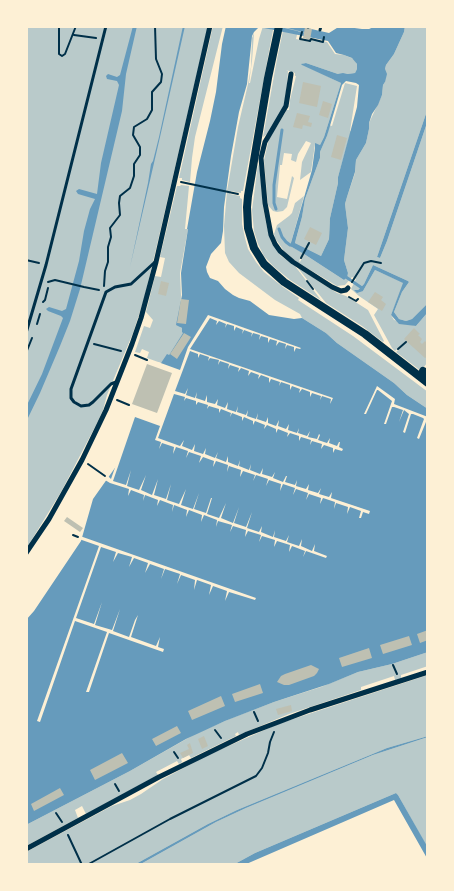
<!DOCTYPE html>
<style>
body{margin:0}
#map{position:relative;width:454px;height:891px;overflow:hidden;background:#fdf0d5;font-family:Rubik,sans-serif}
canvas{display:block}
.frame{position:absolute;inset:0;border:28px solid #fdf0d5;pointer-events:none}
</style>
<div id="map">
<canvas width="454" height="891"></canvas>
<div class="frame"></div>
</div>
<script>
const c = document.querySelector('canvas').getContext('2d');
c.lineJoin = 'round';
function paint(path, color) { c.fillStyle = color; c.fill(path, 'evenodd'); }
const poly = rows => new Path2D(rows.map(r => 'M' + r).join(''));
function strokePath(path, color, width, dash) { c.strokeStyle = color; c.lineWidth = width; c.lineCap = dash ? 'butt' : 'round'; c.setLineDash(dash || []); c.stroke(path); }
const green = poly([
 [26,26,208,26,156,249,144,299,133,333,107,395,103,410,96,425,61,492,26,549],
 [213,26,223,26,195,137,192,158,190,182,182,180,182,178,179,178],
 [263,26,273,30,243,191,241,191,241,193,231,191,230,194,240,196,240,198,242,199,242,224,245,238,248,249,256,262,264,272,283,287,299,298,298,300,353,336,428,392,428,409,407,395,394,383,337,343,326,333,302,318,300,314,275,300,239,273,229,262,225,253,224,226,227,191,238,127,248,84,251,67,252,38,254,33,252,61,249,83,250,83,259,39],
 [284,26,299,26,296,39,310,42,311,40,327,42,335,54,344,55,354,59,357,64,358,67,355,73,347,74,338,74,306,63,302,64,341,83,324,137,320,145,315,144,311,172,300,180,302,162,311,143,306,141,298,154,296,162,291,160,292,154,284,153,282,165,280,165,277,197,287,199,292,176,294,178,287,207,283,211,277,212,273,211,268,205,264,160,269,139,285,113,286,110,289,110,290,100,296,76,295,76,295,73,286,70,288,71,287,84,284,106,270,132,263,137,277,59],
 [405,26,424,26,428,28,428,108,377,257,380,258,387,241,428,120,428,303,412,319,406,321,399,319,394,312,402,292,409,282,408,281,373,265,364,284,358,290,355,290,363,291,375,270,404,283,391,315,394,320,416,326,428,312,428,364,427,363,421,371,396,352,405,343,405,342,395,351,392,348,374,315,378,309,359,296,351,289,356,279,352,277,345,285,337,286,297,262,284,251,275,238,274,234,277,225,289,216,292,213,295,203,304,196,290,246,303,253,299,261,300,262,304,254,344,280,348,273,344,260,348,228,345,204,347,197,355,173,356,160,366,143,369,129,369,123,382,95,383,85,385,82,385,69,386,65,394,54,404,32],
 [345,83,357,86,350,131,351,131,350,135,338,177,338,183,330,218,329,239,321,256,295,243,302,217,305,199,320,158,320,152,327,136,329,125,332,126],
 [258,164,260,169,263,207,267,227,271,242,281,256,295,266,321,300,290,280,273,266,264,256,258,244,254,231,252,210],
 [181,185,189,186,185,229,188,229,180,273,181,295,180,327,182,328,184,332,169,355,161,363,147,358,149,352,142,349,140,353,135,352,144,326,150,328,153,320,146,312,155,276,161,277,165,258,160,257,177,186,180,186],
 [297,267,326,286,337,293,346,296,368,310,384,341,383,342,362,326,326,303],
 [428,652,428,666,401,675,401,678,395,680,394,676,361,687,361,690,289,714,239,735,238,732,235,734,236,736,191,758,189,755,181,759,182,762,179,764,177,761,156,772,158,775,86,814,82,806,75,810,78,818,26,846,26,825,130,771,197,733,232,718,274,702,321,687,358,672,392,664],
 [428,675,428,736,387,748,237,810,208,824,134,865,26,865,26,852,112,806,130,800,141,794,163,779,206,756,278,724],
 [428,737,428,846,427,847,398,795,396,793,255,853,233,865,139,865,216,822,246,808,373,755]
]);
const water = poly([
 [133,26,137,26,126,74,122,111,80,289,70,321,60,346,40,393,26,422,26,407,42,374,63,318,61,316,48,311,46,309,49,307,62,311,66,309,79,261,84,231,90,209,95,199,78,194,76,191,79,189,97,194,101,163,119,85,117,81,107,79,106,76,108,74,117,77,120,75],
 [183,26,185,26,160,137,130,267,148,183,151,164,153,161,159,137],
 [226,26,276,26,310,34,280,26,298,26,329,33,340,26,362,29,369,29,376,26,405,26,404,32,394,54,386,65,385,69,387,74,385,82,383,85,382,95,378,105,372,114,369,123,369,129,366,143,356,160,355,172,347,197,345,204,348,228,344,260,348,273,347,277,344,280,304,254,290,246,312,170,315,148,315,143,320,145,324,137,341,83,302,65,301,64,306,63,338,74,343,73,347,74,355,73,357,69,357,64,352,58,344,55,336,53,328,41,259,27,254,32,252,36,247,84,239,112,231,156,224,207,223,231,221,243,211,254,206,267,207,272,210,278,218,281,225,289,233,295,239,298,250,301,269,315,294,319,302,318,326,333,337,343,394,383,407,395,428,409,428,652,392,664,358,672,329,684,274,702,225,721,186,739,130,771,26,825,26,620,34,611,81,541,93,499,117,465,131,424,161,363,167,354,169,355,183,333,182,332,182,328,176,325,182,295,181,273,188,229,187,229,197,172,210,121,216,92,222,44],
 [346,81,356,83,359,85,357,107,338,177,338,183,330,218,329,239,321,256,295,243,296,239,302,217,305,199,320,158,320,152,327,136,342,85],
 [428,108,428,120,387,241,380,258,377,257],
 [373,265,408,281,409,282,402,292,394,312,399,319,406,321,412,319,428,303,428,312,416,326,399,324,391,315,403,283,375,270,363,291,357,293,354,290,358,290,364,284],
 [428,736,428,737,373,755,246,808,216,822,139,865,134,865,208,824,237,810,387,748],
 [396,793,398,795,427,846,428,846,428,860,394,800,244,865,233,865,255,853]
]);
const pier = poly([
 [208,315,301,348,300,349,296,348,294,352,294,347,287,345,285,349,286,344,279,342,276,346,277,341,270,339,268,343,268,338,261,336,259,340,260,335,253,333,251,337,252,333,244,330,242,334,243,330,236,327,234,331,234,326,227,324,225,328,226,324,219,321,216,325,217,321,210,318,190,349,333,398,330,404,331,399,322,396,320,400,321,396,312,393,310,397,310,392,302,389,299,393,300,389,292,386,290,390,290,385,281,382,279,386,280,382,271,379,269,383,269,378,261,375,258,379,259,375,251,372,248,376,249,371,241,368,238,372,239,368,230,365,228,369,229,364,220,361,218,365,219,360,210,358,208,361,209,357,200,354,198,358,198,354,190,351,175,391,185,394,188,388,186,395,195,398,197,392,196,398,205,401,207,395,207,402,215,404,218,399,217,405,225,408,228,402,227,409,236,412,238,406,237,412,246,415,248,410,247,416,256,419,258,413,257,419,266,422,268,417,268,423,276,426,279,420,278,426,286,429,289,424,288,430,297,433,299,428,298,433,307,436,310,431,308,437,317,439,319,434,320,435,318,440,327,443,330,438,329,443,337,446,339,442,340,442,339,447,343,449,342,451,335,449,333,453,333,448,324,445,321,449,322,444,312,441,310,445,311,440,301,437,299,441,299,436,290,433,287,437,288,433,278,429,276,433,276,429,267,425,264,429,265,425,255,421,253,425,253,421,244,417,242,421,242,417,232,413,230,417,231,413,221,409,219,413,219,409,209,406,207,409,208,405,198,402,196,405,196,401,186,398,184,401,185,397,174,394,158,438,180,446,184,440,182,446,192,450,195,444,194,451,203,454,206,448,205,454,215,458,218,452,216,458,226,462,228,456,228,462,238,466,240,460,239,466,249,470,251,464,250,470,260,474,263,468,262,474,272,477,275,472,273,478,283,482,286,476,287,476,285,482,295,485,297,480,296,486,306,489,309,484,308,490,318,493,321,488,319,494,329,497,332,492,331,498,370,511,369,514,363,512,361,518,359,518,361,511,350,507,347,514,348,507,336,503,334,509,335,502,323,498,320,504,321,498,309,494,306,500,308,493,296,489,293,495,295,488,283,484,280,491,281,484,269,480,266,486,268,479,256,475,253,481,255,475,243,471,240,477,241,470,229,466,227,472,228,465,216,461,213,467,214,461,203,457,199,463,201,456,189,452,186,458,188,451,176,447,173,454,174,447,162,443,159,449,161,442,155,440,160,426,135,417,113,481,126,485,131,470,127,486,139,490,146,475,141,490,152,495,158,479,154,495,166,499,171,484,167,500,179,504,186,489,181,505,193,509,199,493,194,509,206,513,211,498,212,498,207,514,219,518,226,503,221,518,233,523,239,507,234,523,246,527,252,512,247,528,259,532,262,526,261,532,273,537,275,530,274,537,286,541,289,535,287,542,299,546,302,539,301,546,312,551,315,544,314,551,327,556,326,558,306,551,303,557,305,551,292,546,289,552,290,545,277,541,274,547,275,540,262,536,259,542,261,535,248,531,245,537,246,530,233,526,230,532,232,525,218,521,216,527,217,520,204,515,201,522,202,515,189,510,186,517,187,510,174,505,172,512,173,505,160,500,157,506,158,500,145,495,143,501,144,495,131,490,128,496,129,489,110,483,105,480,104,477,108,473,109,474,108,476,111,479,134,413,133,412,147,375,158,362,180,370,188,347],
 [377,386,395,399,394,404,428,417,419,439,417,438,424,419,423,418,413,414,411,414,405,433,403,432,409,414,404,410,399,422,403,410,394,407,392,407,386,424,384,424,392,401,378,390,377,390,366,414,364,414],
 [80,536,256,598,255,600,229,592,225,601,227,591,213,586,209,595,211,585,197,580,194,590,195,580,181,575,177,584,180,574,165,569,161,579,164,569,150,564,145,573,148,563,134,558,129,567,132,557,118,553,113,562,116,552,101,547,76,618,94,624,102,602,95,625,112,630,120,609,113,631,129,637,135,620,138,615,131,637,156,646,160,637,158,647,164,649,163,652,109,633,89,692,86,692,107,632,75,621,40,722,37,721,99,546,79,539]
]);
const stream = poly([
 [276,209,274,203,274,185,282,130],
 [279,229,282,237,286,242,290,245,293,245],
 [343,275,362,288]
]);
const building = poly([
 [305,27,312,29,310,40,303,38],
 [303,82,321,86,317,107,299,103],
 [323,101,332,104,328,118,319,115],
 [297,113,310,116,308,122,312,123,311,127,303,125,302,129,293,127],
 [337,135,347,138,341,160,331,157],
 [310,227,322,233,316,245,304,239],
 [161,281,169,283,166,296,158,294],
 [375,292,383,297,381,300,386,304,382,311,368,302],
 [181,299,189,300,186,324,177,323],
 [414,328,420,334,418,335,422,339,420,342,422,344,425,341,428,344,428,358,427,357,425,358,404,339],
 [184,333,191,337,177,359,170,354],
 [147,364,172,373,157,413,132,404],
 [67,517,83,528,80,532,64,521],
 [428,630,428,640,420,643,417,634],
 [409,636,412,645,383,654,380,645],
 [369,648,372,658,342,667,339,658],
 [311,665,319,669,317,673,314,676,289,685,284,685,277,682,281,676,285,674],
 [260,684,263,693,235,702,232,694],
 [221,696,225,706,192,720,188,711],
 [291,705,292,711,278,715,276,709],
 [177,726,181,733,156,746,152,739],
 [204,736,208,746,202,749,198,739],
 [190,743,193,753,183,758,180,753,189,749,187,745],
 [122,753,128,763,95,780,90,770],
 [60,788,64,795,34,811,31,804]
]);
const path = poly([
 [59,26,59,54,62,56,65,54,76,26],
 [302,32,300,39,310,41,311,39,323,42,324,37],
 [74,35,96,38],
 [181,182,238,194],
 [301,258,309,243],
 [26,260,39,263],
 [307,281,313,289],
 [48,282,55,280,84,287,99,290],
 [352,282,364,263,371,261,381,263],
 [104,286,105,271,108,262,108,247,111,237,110,228,120,215,119,203,120,196,130,188,134,176,134,164,140,155,140,147,133,135,134,127,147,119,152,110,152,92,161,82,162,74,156,59,155,26],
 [349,297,356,301,358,299],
 [43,302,45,300,48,288],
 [37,324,40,314],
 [94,344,121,351],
 [398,349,406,342],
 [26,353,32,338],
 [135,355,147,360],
 [117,400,129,405],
 [88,464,105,476],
 [73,535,78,537],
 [393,665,397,674],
 [254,712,258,721],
 [215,730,221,738],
 [174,752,178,758],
 [115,784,119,791],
 [56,813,62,822],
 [68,835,82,865],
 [87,865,170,819,256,776,262,768,268,753,270,742,274,732]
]);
const service = poly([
 [308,27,309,26],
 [320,30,321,26],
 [26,333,46,265,106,26],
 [116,382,111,384,93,402,89,405,81,406,74,402,71,398,71,389,106,292,115,287,131,284,155,262]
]);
const minor = poly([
 [291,74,286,106,265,142,261,158,265,203,271,235,275,244,280,251,293,262,332,287,341,291,346,290,348,288],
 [26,553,49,519,82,460,106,410,132,344,141,318,156,262,210,26],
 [26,849,159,777,247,734,310,710,428,672]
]);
const tertiary = poly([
 [279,26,268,78,248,196,247,207,248,228,254,248,264,264,284,282,365,334,428,383],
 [423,371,428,374]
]);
paint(green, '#b9caca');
paint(water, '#669bbc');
paint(pier, '#fdf0d5');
strokePath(stream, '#669bbc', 3);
paint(building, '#bec0b2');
strokePath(path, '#003049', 2);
strokePath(service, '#003049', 3);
strokePath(minor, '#003049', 5);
strokePath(tertiary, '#003049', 8);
</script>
